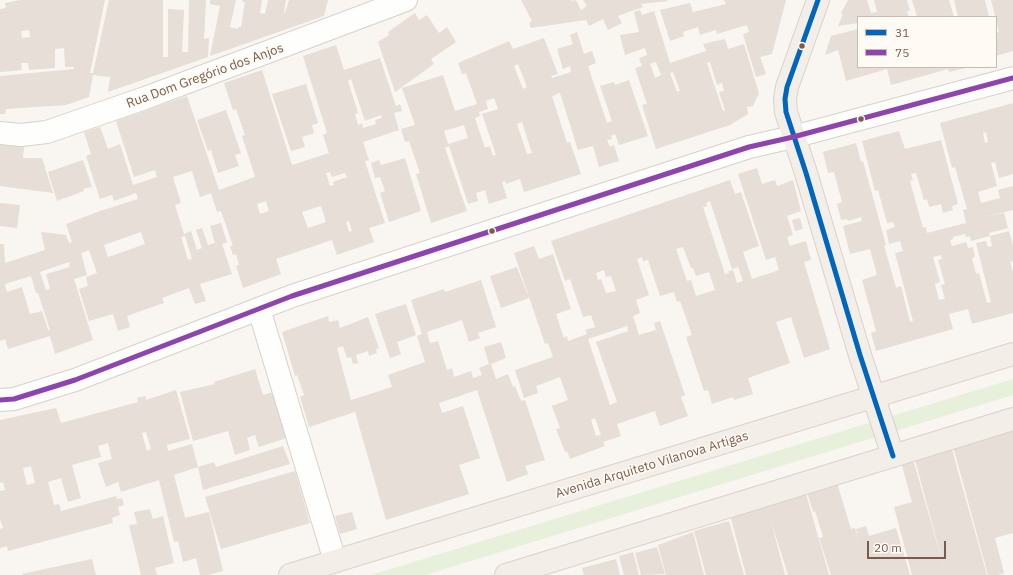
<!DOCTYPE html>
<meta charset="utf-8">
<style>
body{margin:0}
#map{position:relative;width:1013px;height:575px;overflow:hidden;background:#f9f5f0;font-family:"IBM Plex Sans",sans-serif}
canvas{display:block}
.legend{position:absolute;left:857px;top:16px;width:140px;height:52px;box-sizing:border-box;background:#fffaf3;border:1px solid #cabbb1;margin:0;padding:5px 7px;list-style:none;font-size:12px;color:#7a5c4d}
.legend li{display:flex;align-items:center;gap:8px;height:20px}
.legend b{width:20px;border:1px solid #cabbb1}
.scale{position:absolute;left:867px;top:541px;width:79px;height:18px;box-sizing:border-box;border:2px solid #7a5c4d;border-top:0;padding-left:5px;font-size:12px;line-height:14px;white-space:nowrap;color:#7a5c4d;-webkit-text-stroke:3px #fffaf3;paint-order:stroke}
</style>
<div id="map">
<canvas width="1013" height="575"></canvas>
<ul class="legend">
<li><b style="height:5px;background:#0065bd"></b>31</li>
<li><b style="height:5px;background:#8e44ad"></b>75</li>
</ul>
<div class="scale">20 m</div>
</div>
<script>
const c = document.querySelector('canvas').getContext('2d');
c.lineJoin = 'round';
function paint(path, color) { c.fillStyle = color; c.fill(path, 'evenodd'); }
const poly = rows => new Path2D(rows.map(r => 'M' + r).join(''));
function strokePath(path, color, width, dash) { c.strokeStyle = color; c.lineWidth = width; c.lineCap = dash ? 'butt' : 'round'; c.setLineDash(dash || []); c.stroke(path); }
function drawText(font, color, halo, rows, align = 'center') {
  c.font = font + ' "IBM Plex Sans",sans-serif'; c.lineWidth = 3; c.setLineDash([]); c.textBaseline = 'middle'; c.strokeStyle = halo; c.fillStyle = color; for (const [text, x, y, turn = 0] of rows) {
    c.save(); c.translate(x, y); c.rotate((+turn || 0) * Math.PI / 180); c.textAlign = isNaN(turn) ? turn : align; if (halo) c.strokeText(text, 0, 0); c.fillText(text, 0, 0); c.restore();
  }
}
const green = poly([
 [1013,379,1013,395,425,575,371,575]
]);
const building = poly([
 [21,0,105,0,90,73,93,73,109,0,163,0,163,57,168,57,168,9,184,10,182,52,188,52,189,0,206,0,204,39,209,38,208,57,108,92,110,77,93,75,89,97,66,105,6,109,5,114,0,114,0,76,74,69,74,67,65,67,64,48,55,49,55,68,29,70,28,63,21,63,22,70,0,72,0,9,6,8,5,3],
 [29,30,30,37,22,38,21,31],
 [210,0,236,0,230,27,238,29,238,27,241,27,245,2,242,2,243,0,262,0,260,13,265,14,268,0,286,0,284,13,285,13,289,0,328,0,324,16,210,56,220,6,210,4],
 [521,0,571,0,572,1,576,0,581,10,587,6,583,0,668,0,668,1,641,4,643,7,618,16,622,23,608,30,603,19,589,26,586,20,531,28,529,23,532,21],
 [724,0,786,0,772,54,760,57,766,74,756,77,743,34,749,32,747,25,717,34,716,30,700,35,698,27,683,32,684,36,670,41,660,10,690,3,693,12,726,4],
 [848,0,867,0,871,13,877,12,874,0,907,0,910,11,907,11,909,17,858,17,858,23,838,26,843,14,841,13],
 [912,0,949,0,954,17,917,17],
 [954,0,985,0,989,17,958,17],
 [991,0,1013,0,1013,51,996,56,996,33,999,32],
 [640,10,642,15,654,11,670,63,706,51,703,44,725,39,728,49,744,44,759,93,753,106,747,107,748,114,730,125,656,149,642,105,647,104,635,68,642,66,639,58,647,55,645,48,625,55,620,35,639,32,634,12],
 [656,62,661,75,655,78,650,64],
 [710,62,717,85,722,83,724,91,719,92,725,110,723,111,707,63],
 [673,72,680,91,677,92,670,73],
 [415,13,419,20,427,15,439,33,447,27,456,42,431,59,434,64,395,92,378,42,389,35,388,32],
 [858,29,858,67,966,68,949,72,948,69,891,85,887,69,846,81,838,50,825,55,831,36],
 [577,32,584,54,592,51,596,63,588,66,607,123,612,121,600,86,614,82,615,85,629,80,648,136,619,145,615,134,611,136,612,139,607,140,610,147,614,145,619,161,599,167,593,146,578,150,560,93,555,94,556,95,552,96,567,143,570,142,581,174,524,192,520,179,506,184,505,181,502,182,507,198,489,204,485,190,476,193,478,201,468,204,449,146,445,148,467,211,431,223,416,174,420,173,409,141,405,142,401,129,415,125,402,88,443,75,455,111,458,110,477,104,466,73,462,74,458,63,509,41,513,49,544,38,558,74,551,76,552,78,571,72,570,66,563,69,557,49,573,44,570,35],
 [518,64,527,87,523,89,514,66],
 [494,98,498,109,482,114,496,155,493,156,490,146,485,148,475,118,480,116,479,112,488,109,486,101],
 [522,122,532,153,527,154,517,124],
 [464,125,468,138,448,144,444,131],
 [336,45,344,70,380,58,396,106,400,104,402,111,394,113,399,130,363,142,369,160,365,161,385,223,369,228,374,242,337,255,332,240,276,259,281,274,243,288,236,266,239,265,236,254,233,255,230,246,233,246,221,211,217,212,211,193,200,197,192,171,173,177,181,203,175,205,184,234,191,231,197,250,202,248,196,230,202,228,208,245,215,243,210,226,221,223,227,242,222,244,232,274,200,284,206,301,195,304,189,288,162,298,164,303,127,316,130,327,118,331,113,314,89,321,79,289,88,286,86,277,97,273,89,250,81,253,87,275,74,279,93,340,55,354,50,336,8,349,5,339,0,341,0,244,4,244,5,263,45,250,41,232,66,235,69,243,72,242,66,224,100,211,138,199,136,193,114,201,112,195,100,199,86,156,91,154,84,132,100,127,108,149,120,144,133,185,157,177,155,170,134,177,116,121,187,96,219,190,255,177,242,136,245,135,236,109,233,110,224,83,262,70,292,165,329,153,323,135,327,133,303,56],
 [351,79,365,121,381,115,382,118,375,120,376,124,363,128,362,123,358,125,355,114,358,113,348,81],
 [330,172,332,177,345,173,347,177,333,182,334,185,330,186,326,173],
 [266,201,269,211,260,214,257,204],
 [321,206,326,222,308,228,302,212],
 [349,221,352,231,349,232,346,222],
 [141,232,145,244,108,257,104,245],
 [185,236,192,259,188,260,181,237],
 [69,262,70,267,46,274,50,289,46,290,40,272],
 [31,276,36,293,38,293,50,330,48,330,42,311,30,314,22,287,7,292,5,284],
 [306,84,318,123,312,125,314,133,302,137,305,147,291,151,272,94],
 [1013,103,1013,174,999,178,995,162,991,163,997,186,978,192,981,203,1000,198,998,190,1013,186,1013,210,985,217,1004,213,1008,228,989,233,990,236,971,241,970,236,966,237,965,234,953,237,953,239,950,240,952,246,966,242,968,248,973,247,975,257,972,258,976,274,979,273,987,303,991,302,976,243,986,241,988,247,992,246,990,236,1009,231,1013,246,1013,261,1010,262,1013,272,1013,313,972,324,968,309,949,314,953,329,876,351,871,333,876,331,862,280,877,275,870,249,850,254,843,226,862,221,861,217,848,221,847,219,841,220,837,204,842,202,834,172,828,173,823,152,856,143,861,162,863,161,886,245,884,245,896,288,901,286,910,322,913,321,895,253,903,251,900,241,889,244,886,230,895,227,893,222,887,223,878,190,875,191,862,141,899,131,905,149,941,140,958,204,952,206,953,210,943,213,941,204,929,207,927,199,924,200,916,173,911,174,913,180,910,181,923,228,926,227,927,233,966,223,963,210,967,209,955,167,952,168,940,123],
 [986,132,988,142,985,143,983,133],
 [941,255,942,259,938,260,945,284,941,285,945,299,939,300,935,284,940,282,933,257],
 [226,110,241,153,235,155,239,166,218,173,211,150,208,151,197,120],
 [0,145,24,146,23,158,42,158,53,193,0,186],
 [405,158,421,211,389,222,380,193,385,191,380,177,375,178,371,163,379,160,381,165],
 [83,160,92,187,83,189,84,191,57,201,48,172],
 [757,168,762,184,775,180,777,186,793,180,801,211,787,216,793,235,787,237,790,246,806,241,811,260,804,262,830,349,804,358,791,317,776,322,790,363,748,378,753,394,734,400,733,397,712,404,708,390,704,391,686,337,692,335,680,301,677,302,674,292,660,296,648,260,643,261,642,257,637,259,649,295,636,300,640,313,633,316,639,335,656,330,654,323,660,321,685,395,681,397,688,416,660,426,655,411,617,424,621,436,603,442,605,446,570,459,567,451,565,452,556,429,560,428,552,406,568,400,560,377,536,386,538,393,524,398,515,370,553,357,548,343,545,344,514,253,534,246,539,259,553,254,571,309,556,314,564,338,567,336,568,341,587,334,585,330,595,327,591,315,583,317,570,279,565,281,551,241,730,180,735,194,741,192,759,246,743,252,752,279,779,270,775,257,766,260,738,174],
 [710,201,732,269,738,267,743,281,737,283,733,270,728,271,729,273,725,274,703,207,707,206,706,203],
 [683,247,691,268,693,268,696,276,709,272,715,290,696,296,691,280,687,281,676,249],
 [604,270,606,277,611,276,616,291,606,293,601,279,598,280,596,273],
 [627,326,628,331,596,342,617,402,610,405,588,339],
 [595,418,601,435,596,436,591,420],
 [0,203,20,205,17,228,0,226],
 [800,218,803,229,795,231,792,220],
 [517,267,529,298,501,308,490,276],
 [481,280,496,327,478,333,480,338,469,342,462,320,427,332,430,343,438,341,447,370,452,368,454,377,471,371,473,378,482,375,479,368,489,364,484,347,501,342,506,358,491,364,496,379,508,374,513,387,515,386,521,401,525,400,545,460,525,466,528,474,507,482,477,390,439,403,442,413,463,406,480,458,459,465,469,494,386,520,355,412,309,427,300,397,304,395,297,375,295,376,282,332,328,316,329,322,338,320,340,328,368,317,379,348,376,349,377,353,369,356,368,351,356,355,358,363,353,364,351,357,347,358,343,346,337,348,351,400,392,387,388,375,425,362,417,336,422,334,411,300,444,289,445,292],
 [406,304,416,335,397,342,401,354,390,358,375,314],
 [255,369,263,395,277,391,290,437,259,447,255,435,247,438,250,450,235,455,228,431,193,441,180,392,215,384,214,382],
 [176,390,190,439,167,445,168,451,192,444,198,467,174,475,185,518,209,512,223,571,208,575,200,575,196,558,183,562,178,541,174,542,159,480,121,492,118,482,106,487,98,463,112,459,108,443,98,446,101,457,72,465,81,498,68,502,61,478,48,482,54,505,59,504,61,511,116,496,117,499,122,498,124,505,118,507,120,515,112,518,113,523,8,551,7,546,0,548,0,529,3,528,0,519,0,491,5,490,3,482,0,483,0,420,56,408,61,423,138,402,137,398,146,396,146,400],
 [146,432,151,449,147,451,142,433],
 [31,466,35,483,27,485,23,468],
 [1013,430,1013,533,995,538,1004,573,998,575,988,575,953,446],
 [283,446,290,464,203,490,198,467,214,462,216,467],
 [951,446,987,575,946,575,914,456],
 [913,459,946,575,912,575,894,507,912,502,901,462],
 [295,471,310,523,221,549,205,497],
 [837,483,851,529,855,528,860,545,856,529,866,526,869,536,896,528,910,575,831,575,819,538,823,537,815,511,813,512,807,492],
 [806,494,829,575,788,575,771,521,785,575,746,575,730,515],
 [150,509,153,519,163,516,174,563,155,568,157,575,141,575,129,525,137,524,134,512],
 [352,512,357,529,340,534,335,516],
 [729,521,744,575,706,575,694,531],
 [693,532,704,575,666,575,658,545],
 [657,547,665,574,641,575,635,553],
 [633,552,639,575,624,575,619,556],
 [92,559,96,575,23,575,22,574],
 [616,559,620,575,584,575,582,568]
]);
const minor = poly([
 [0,133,21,135,47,132,145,98,406,0],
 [259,309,335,561],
 [0,400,14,399,75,380,292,296,749,147,793,137,1013,78]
]);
const major = poly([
 [818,0,787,87,785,99,786,112,806,173,860,355,893,456],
 [290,575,1013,354],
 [506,575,1013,419]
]);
const bus1 = poly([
 [818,0,787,87,785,99,786,112,806,173,860,355,893,456]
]);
const bus2 = poly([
 [0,400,14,399,75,380,292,296,749,147,793,137,1013,78]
]);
const markers = [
 [802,46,3.5,"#7a5c4d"],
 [861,119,3.5,"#7a5c4d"],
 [492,231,3.5,"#7a5c4d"]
];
const streetNames = [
 ["Rua Dom Gregório dos Anjos",205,76,-20],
 ["Avenida Arquiteto Vilanova Artigas",652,465,-17]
];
paint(green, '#e7f0db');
paint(building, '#e6ded7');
strokePath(minor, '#d7d1cb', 24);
strokePath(major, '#dad1cc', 24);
strokePath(minor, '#fefefd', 22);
strokePath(major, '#f3eee8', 22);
strokePath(bus1, '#0065bd', 5);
strokePath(bus2, '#8e44ad', 5);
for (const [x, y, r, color] of markers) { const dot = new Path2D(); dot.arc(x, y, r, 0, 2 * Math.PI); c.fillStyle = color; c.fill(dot); strokePath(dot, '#fffaf3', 1.5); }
drawText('13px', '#7a5c4d', '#fffaf3', streetNames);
</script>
